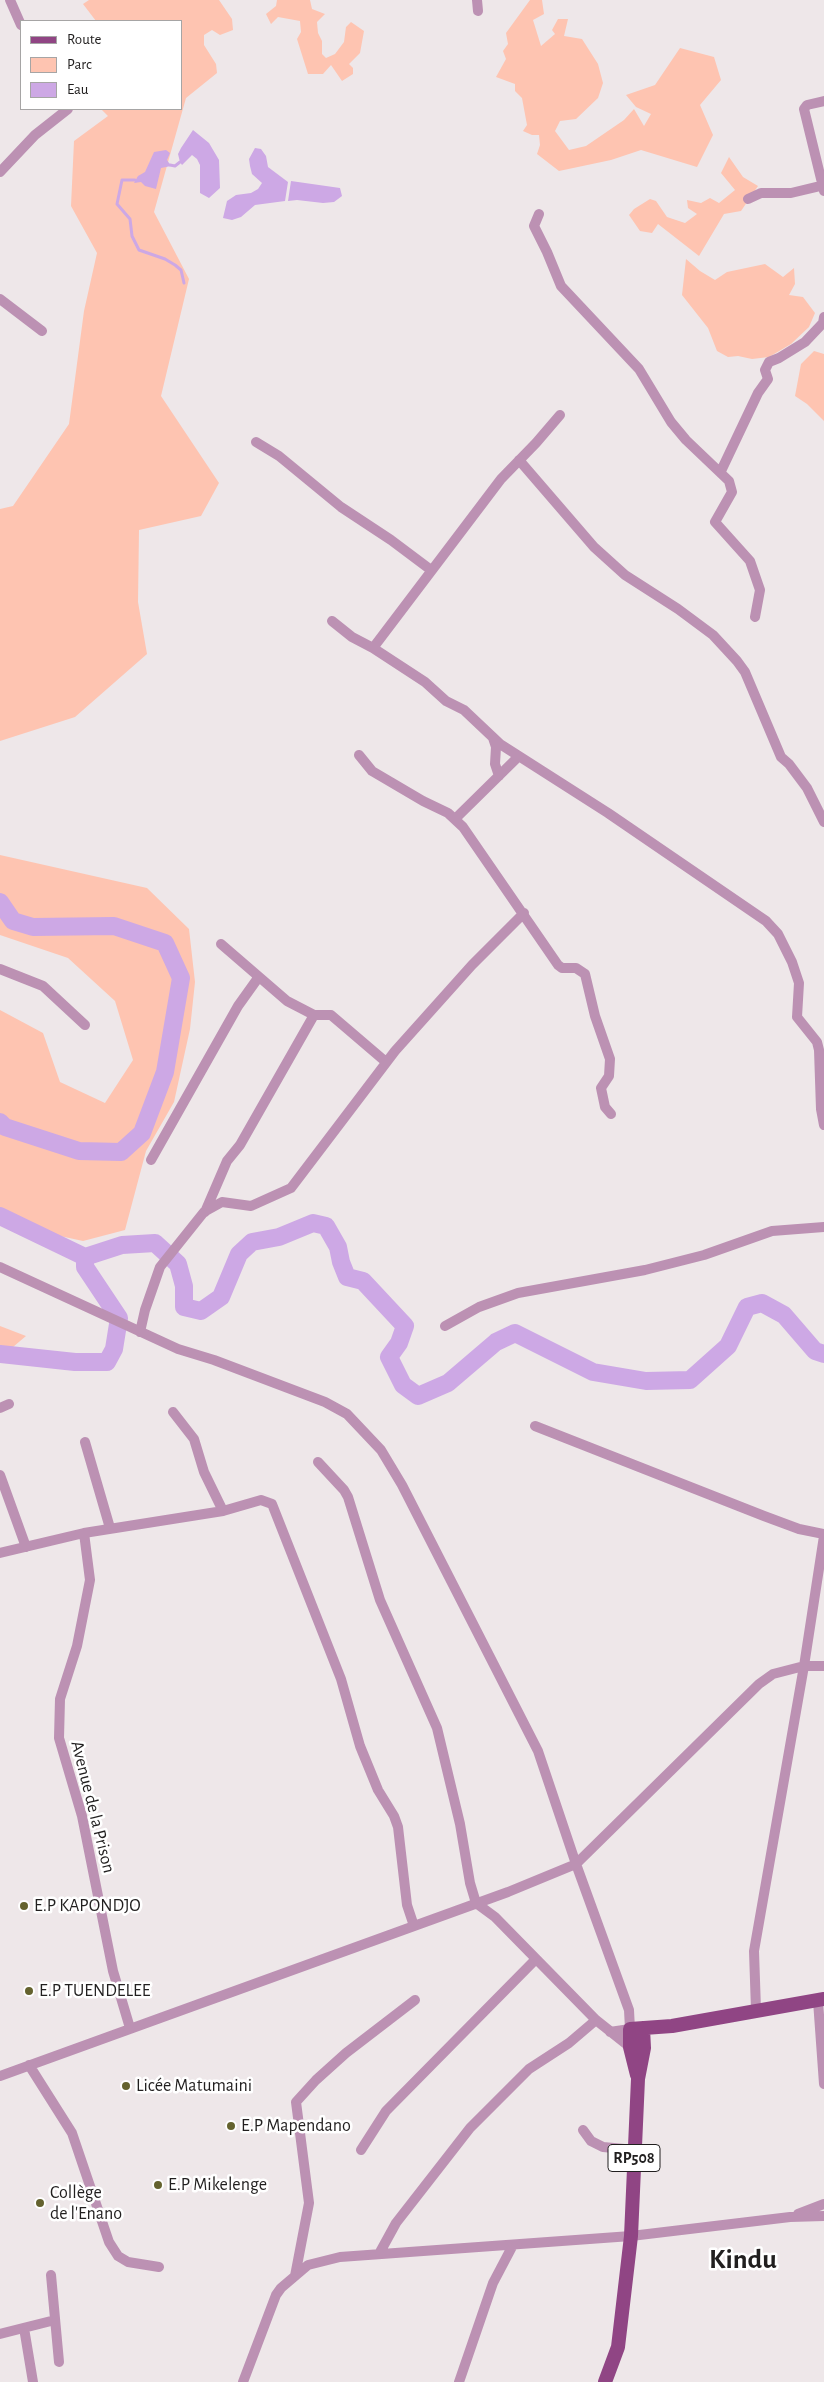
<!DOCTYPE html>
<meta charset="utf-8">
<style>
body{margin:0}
#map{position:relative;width:824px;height:2382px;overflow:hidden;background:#eee7e9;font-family:"Alegreya Sans",sans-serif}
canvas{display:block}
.legend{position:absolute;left:20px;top:20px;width:162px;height:90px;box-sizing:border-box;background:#fff;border:1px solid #a6a5a5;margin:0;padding:6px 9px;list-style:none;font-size:15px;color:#211f1f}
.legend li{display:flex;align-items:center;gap:10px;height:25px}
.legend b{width:25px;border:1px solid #a6a5a5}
</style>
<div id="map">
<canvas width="824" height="2382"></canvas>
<ul class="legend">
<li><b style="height:6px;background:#904584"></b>Route</li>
<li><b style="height:14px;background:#fec4b1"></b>Parc</li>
<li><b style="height:14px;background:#cda8e5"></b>Eau</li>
</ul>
</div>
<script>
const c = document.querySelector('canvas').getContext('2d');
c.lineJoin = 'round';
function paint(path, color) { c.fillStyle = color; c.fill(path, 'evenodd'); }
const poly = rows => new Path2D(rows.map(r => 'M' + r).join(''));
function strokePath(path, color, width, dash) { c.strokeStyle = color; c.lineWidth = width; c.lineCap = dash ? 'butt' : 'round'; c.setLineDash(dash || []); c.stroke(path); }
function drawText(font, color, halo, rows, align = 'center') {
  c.font = font + ' "Alegreya Sans",sans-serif'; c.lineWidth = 5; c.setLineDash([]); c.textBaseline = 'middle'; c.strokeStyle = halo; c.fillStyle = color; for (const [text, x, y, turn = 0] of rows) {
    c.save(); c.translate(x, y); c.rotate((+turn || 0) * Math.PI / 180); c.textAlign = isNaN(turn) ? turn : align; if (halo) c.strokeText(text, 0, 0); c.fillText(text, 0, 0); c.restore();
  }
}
const green = poly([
 [89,0,219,0,232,19,233,30,220,35,212,30,204,35,204,45,216,64,217,73,186,98,154,212,189,279,161,396,219,483,201,516,139,530,138,602,147,654,75,717,0,741,0,509,13,506,69,424,84,311,97,253,71,206,74,141,108,116,101,109,181,109,181,21,96,21,83,4],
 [277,0,310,0,312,9,325,14,317,22,318,33,322,41,322,54,326,58,335,54,344,42,346,27,351,22,364,31,360,53,349,64,353,68,353,74,342,81,331,65,323,74,308,74,297,39,301,32,300,21,278,17,271,24,266,14,276,6],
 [530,0,542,0,544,14,533,20,541,46,555,34,552,30,558,19,568,19,564,36,582,39,598,64,603,83,598,98,576,119,560,121,555,131,569,150,586,146,624,120,634,109,644,126,651,114,636,107,626,95,655,85,680,48,714,57,721,80,700,105,713,135,697,167,641,150,611,160,559,171,537,154,540,145,539,135,532,135,523,131,527,125,522,98,515,91,515,84,496,77,506,59,503,51,508,44,506,33],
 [729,157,743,177,758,186,741,211,724,214,699,256,658,224,652,233,640,231,629,215,634,209,650,199,656,201,667,217,685,223,697,214,688,208,687,200,701,203,710,198,719,203,735,190,721,173],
 [686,259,700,271,715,280,727,272,765,264,783,277,794,268,795,284,789,295,803,297,815,313,809,327,791,344,769,357,752,359,738,356,728,357,717,351,708,328,682,295],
 [814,351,824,354,824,421,807,404,795,396,801,364],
 [0,855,147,888,189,929,195,982,190,1029,174,1102,146,1151,125,1230,83,1241,0,1223,0,1010,43,1033,60,1082,105,1103,133,1060,115,1001,68,958,0,935],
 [0,1326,26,1336,0,1358]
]);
const water = poly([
 [193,130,209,143,219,160,220,188,209,198,200,193,200,165,197,159,192,155,182,165,180,162,178,154,181,148],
 [255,148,261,149,266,156,268,167,288,182,285,201,255,205,241,217,232,220,223,218,227,201,236,195,251,193,258,189,262,183,252,174,250,166,249,159],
 [166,150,170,153,167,160,171,166,161,168,156,189,145,186,141,182,134,183,138,176,145,172,154,152],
 [291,181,340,188,342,196,334,202,323,203,297,200,288,201]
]);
const stream = poly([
 [170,165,175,166,180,162],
 [135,180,122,180,117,204,130,219,132,236,139,250,165,259,175,265,181,270,184,283]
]);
const river = poly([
 [0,902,13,921,33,927,114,926,165,943,181,978,165,1072,142,1133,121,1152,79,1151,5,1127,0,1122],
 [0,1216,85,1257],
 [0,1354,75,1362,107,1362,114,1349,119,1318,85,1267,85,1257,122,1245,155,1243,178,1264,184,1286,184,1307,201,1311,221,1297,239,1254,252,1242,279,1237,313,1223,326,1226,338,1247,341,1262,347,1277,363,1281,405,1326,399,1343,389,1357,403,1385,418,1396,448,1383,496,1342,515,1333,593,1372,646,1381,690,1380,728,1346,747,1307,762,1303,784,1315,815,1351,824,1354]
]);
const minor = poly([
 [10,0,21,25],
 [477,0,478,11],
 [824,101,807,105,804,109,824,191],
 [0,172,35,135,68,109],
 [748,199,761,193,791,193,824,185],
 [539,214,534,226,547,252,561,286,639,369,671,422,686,440,729,481,732,492,715,522,750,561,760,590,755,617],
 [0,299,42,331],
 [256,442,279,456,341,507,391,540,431,570],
 [519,460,594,547,625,575,678,609,713,635,737,661,745,672,781,757,789,764,807,788,824,822],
 [721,471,758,393,768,379,765,370,769,362,779,358,805,342,823,323,824,317],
 [332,621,352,637,373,648,425,682,446,701,464,710,500,744,608,813,766,921,778,934,792,962,799,983,797,1017,817,1042,819,1050,821,1109,824,1125],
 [373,648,501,479,536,443,560,415],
 [493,738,496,747,495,764,499,776],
 [359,755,372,771,423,801,448,813,463,827,558,965,562,968,576,968,585,974,595,1016,610,1059,609,1076,601,1088,605,1107,611,1114],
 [455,819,519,756],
 [221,944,287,1001,314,1015,331,1015,386,1062],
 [0,969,43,986,85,1025],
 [151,1160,238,1006,258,978],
 [205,1212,227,1161,240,1145,314,1015],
 [0,1267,178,1349,214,1360,325,1402,347,1414,381,1450,402,1485,538,1751,576,1864,629,2010,630,2029,610,2032],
 [445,1326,479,1307,518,1293,645,1270,704,1255,772,1231,824,1227],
 [140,1332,145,1310,160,1267,204,1212,222,1202,251,1206,291,1188,395,1051,472,965,524,913],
 [0,1408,9,1404],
 [173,1412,194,1439,204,1472,223,1511],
 [535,1426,764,1516,799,1529,824,1534],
 [85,1442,110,1528],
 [318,1462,344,1490,348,1497,380,1600,437,1728,460,1824,470,1883,476,1903,495,1917,596,2020,630,2047],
 [0,1475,26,1547],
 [84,1533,90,1580,77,1646,60,1699,59,1738,82,1816,113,1971,130,2028],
 [0,1553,84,1533,223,1511,261,1500,272,1504,341,1679,360,1746,378,1790,394,1816,398,1827,407,1905,414,1926],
 [818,2001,824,2084],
 [756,2010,754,1951,804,1666,824,1536],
 [29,2065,72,2133,109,2242,118,2256,128,2262,159,2267],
 [0,2076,508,1892,576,1864,759,1684,773,1674,804,1666,824,1666],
 [583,2130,591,2141,603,2147,635,2150],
 [361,2150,386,2111,536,1959],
 [798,2214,824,2204],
 [379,2254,396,2223,470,2128,529,2069,569,2043,596,2020],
 [51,2275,59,2362],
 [295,2276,309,2203,296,2102,316,2080,346,2053,415,2000],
 [24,2328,33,2382],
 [0,2334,55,2320],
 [243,2382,276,2295,281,2288,308,2265,340,2257,631,2236,790,2217,824,2216],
 [459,2382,493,2283,513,2245]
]);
const major = poly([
 [637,2075,630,2047,630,2029,672,2026,824,1999],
 [605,2382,618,2347,631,2236,638,2079,644,2048,643,2028]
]);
const markers = [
 [24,1906,5,"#64622e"],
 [29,1991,5,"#64622e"],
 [126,2086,5,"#64622e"],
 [231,2126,5,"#64622e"],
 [158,2185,5,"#64622e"],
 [40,2203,5,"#64622e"]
];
const shields = [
 [634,2158,52]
];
const shieldNames = [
 ["RP508",634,2158]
];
const streetNames = [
 ["Avenue de la Prison",93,1807,76]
];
const poiNames = [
 ["E.P KAPONDJO",34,1906],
 ["E.P TUENDELEE",39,1991],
 ["Licée Matumaini",136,2086],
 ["E.P Mapendano",241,2126],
 ["E.P Mikelenge",168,2185],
 ["Collège",50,2193],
 ["de l'Enano",50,2214]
];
const townNames = [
 ["Kindu",743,2260]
];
paint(green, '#fec4b1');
paint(water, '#cda8e5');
strokePath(stream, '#cda8e5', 3);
strokePath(river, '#cda8e5', 18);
strokePath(minor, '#bc91b3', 10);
strokePath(major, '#904584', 14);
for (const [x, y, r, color] of markers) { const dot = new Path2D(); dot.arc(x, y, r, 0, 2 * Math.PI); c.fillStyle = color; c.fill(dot); strokePath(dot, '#fff', 2); }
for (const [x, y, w] of shields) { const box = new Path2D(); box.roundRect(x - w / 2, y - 13.5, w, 27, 4); c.fillStyle = '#fff'; c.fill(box); strokePath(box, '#211f1f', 1); }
drawText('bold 16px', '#211f1f', null, shieldNames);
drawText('18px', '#211f1f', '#fff', streetNames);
drawText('18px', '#211f1f', '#fff', poiNames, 'left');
drawText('bold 28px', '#211f1f', '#fff', townNames);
</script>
